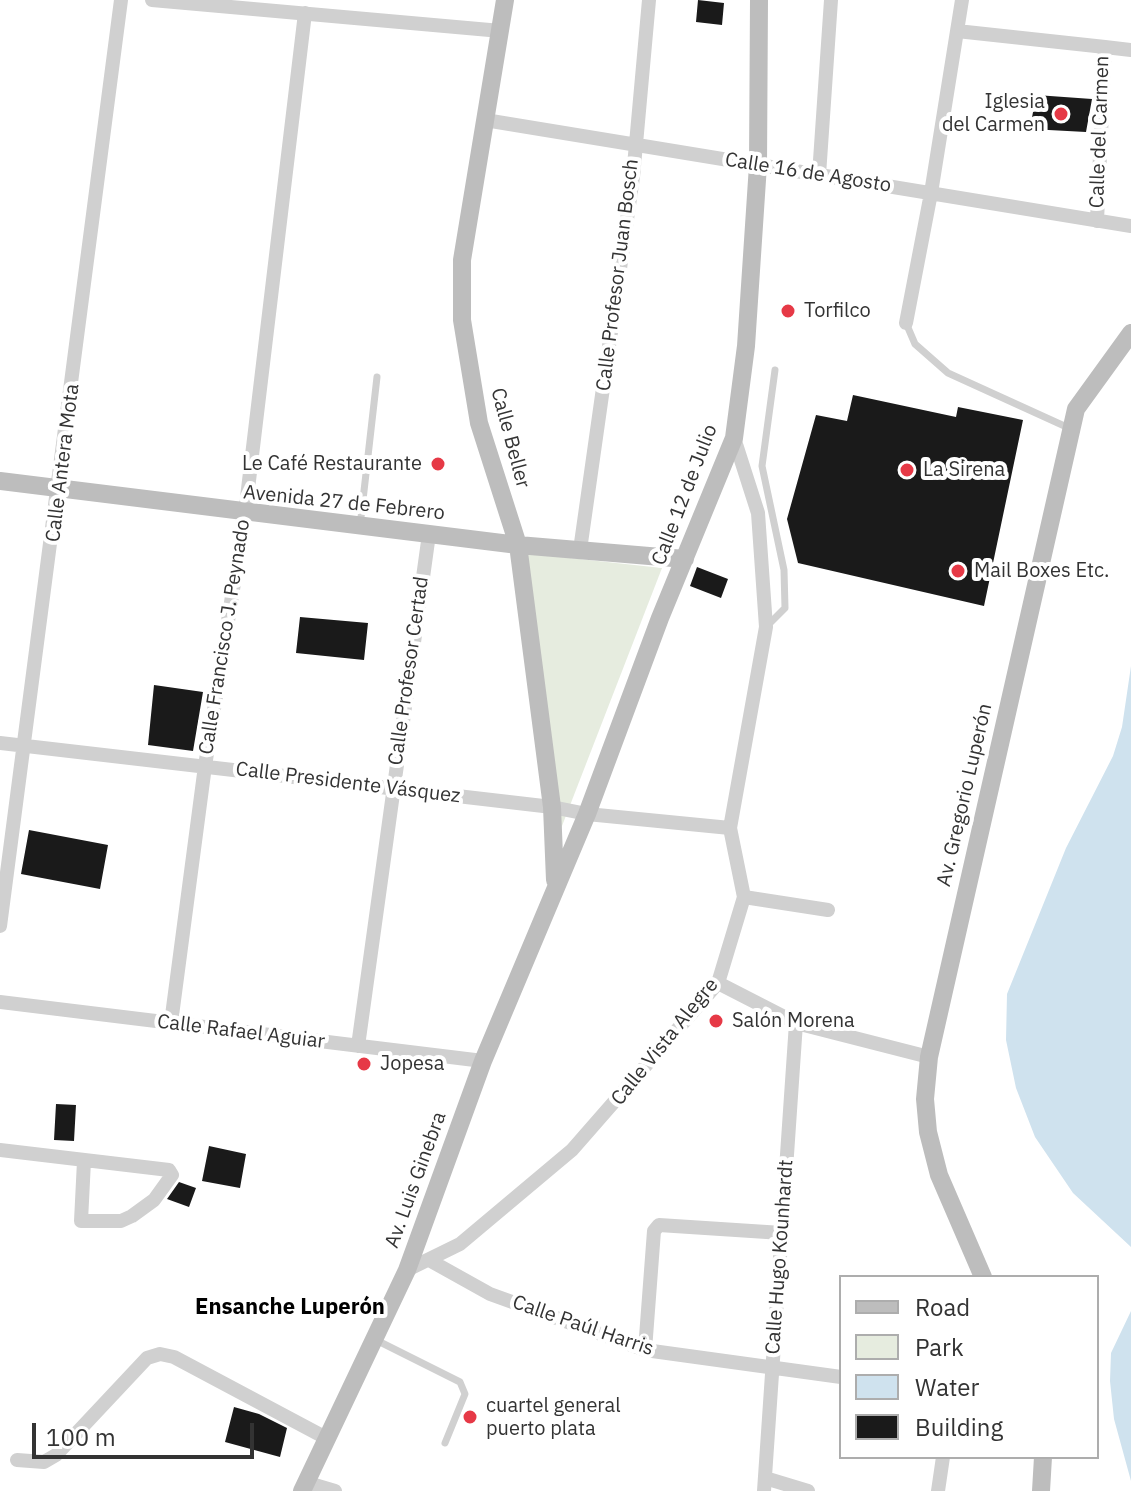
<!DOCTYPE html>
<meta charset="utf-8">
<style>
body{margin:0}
#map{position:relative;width:1131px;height:1491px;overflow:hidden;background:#fff;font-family:"IBM Plex Sans",sans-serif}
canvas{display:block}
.legend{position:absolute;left:839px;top:1275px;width:260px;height:184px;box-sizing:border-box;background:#fff;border:2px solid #adadad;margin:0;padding:10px 14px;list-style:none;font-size:24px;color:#333}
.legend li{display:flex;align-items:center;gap:16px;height:40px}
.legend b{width:40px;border:2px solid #adadad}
.scale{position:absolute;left:32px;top:1423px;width:222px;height:36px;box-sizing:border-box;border:4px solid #333;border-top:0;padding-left:10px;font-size:24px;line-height:28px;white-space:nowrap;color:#333;-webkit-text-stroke:6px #fff;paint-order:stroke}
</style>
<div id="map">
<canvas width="1131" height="1491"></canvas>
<ul class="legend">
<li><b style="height:10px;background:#bdbdbd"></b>Road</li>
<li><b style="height:22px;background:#e6ecdf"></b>Park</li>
<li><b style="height:22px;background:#cfe2ee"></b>Water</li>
<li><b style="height:22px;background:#1a1a1a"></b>Building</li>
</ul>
<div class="scale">100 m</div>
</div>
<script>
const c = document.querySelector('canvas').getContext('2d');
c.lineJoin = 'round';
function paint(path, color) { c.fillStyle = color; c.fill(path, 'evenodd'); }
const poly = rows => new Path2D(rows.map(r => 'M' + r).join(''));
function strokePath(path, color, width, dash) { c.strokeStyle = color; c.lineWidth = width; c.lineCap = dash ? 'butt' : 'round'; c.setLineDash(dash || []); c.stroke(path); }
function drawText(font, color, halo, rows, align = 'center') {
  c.font = font + ' "IBM Plex Sans",sans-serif'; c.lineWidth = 8; c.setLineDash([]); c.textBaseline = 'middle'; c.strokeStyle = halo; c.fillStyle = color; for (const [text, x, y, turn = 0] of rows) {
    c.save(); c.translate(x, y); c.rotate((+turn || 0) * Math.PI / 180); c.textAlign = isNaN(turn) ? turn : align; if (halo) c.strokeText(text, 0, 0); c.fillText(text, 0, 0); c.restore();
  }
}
const green = poly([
 [524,553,662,568,555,844]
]);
const water = poly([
 [1131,666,1131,1247,1073,1193,1035,1137,1016,1088,1006,1040,1007,994,1066,848,1113,756,1122,727],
 [1131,1311,1131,1481,1114,1419,1110,1381,1111,1353]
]);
const building = poly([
 [698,0,724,3,722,25,696,22],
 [1036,95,1092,99,1086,132,1030,129],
 [853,395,956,417,958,407,1023,420,984,606,798,563,787,519,816,415,847,421],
 [697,567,728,579,721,598,690,586],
 [300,617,368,623,364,660,296,653],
 [154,685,203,692,193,751,148,745],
 [29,830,108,845,100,889,21,874],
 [56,1104,76,1105,74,1141,54,1140],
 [209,1146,246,1154,240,1188,202,1181],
 [179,1182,196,1188,189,1207,167,1199],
 [234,1407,259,1414,287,1428,280,1457,225,1442]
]);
const lane = poly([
 [906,323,915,344,948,373,1071,429],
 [360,526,377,377],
 [768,625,785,608,784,570,762,466,775,370],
 [376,1340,460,1382,465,1394,445,1443]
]);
const street = poly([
 [152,0,501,31],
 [957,31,1105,47,1097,221],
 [1105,47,1131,50],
 [485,120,1131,226],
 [819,175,831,0],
 [906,323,931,193,962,0],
 [580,550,633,177,649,0],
 [0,743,552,807,587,814,730,828],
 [744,897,828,910],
 [0,926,121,0],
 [718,983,796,1023,929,1057],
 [0,1002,483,1061],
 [171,1023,205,766,245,514,305,13],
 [358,1046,429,534],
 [0,1150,169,1170,172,1175,154,1200,132,1216,121,1221,81,1221,84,1161],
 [429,1260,490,1294,645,1350,841,1377],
 [407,1270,460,1244,572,1150,718,983,744,897,730,828,766,627,758,513,734,438],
 [645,1350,654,1231,659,1225,782,1233],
 [17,1460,44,1462,56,1455,147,1358,160,1354,174,1357,328,1439],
 [765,1478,808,1491],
 [308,1483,335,1491],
 [764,1491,796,1023],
 [938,1491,943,1457]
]);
const secondary = poly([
 [505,0,462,260,462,320,479,423,518,545,552,807,555,880],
 [0,481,518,545,685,559],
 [983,1277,939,1175,928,1132,925,1099,929,1057,1076,409,1131,333],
 [302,1491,407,1270,483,1061,587,814,660,618,734,438,746,346,758,165,759,0],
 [1041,1491,1043,1457]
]);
const markers = [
 [1061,114,8,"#e63946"],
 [788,311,8,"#e63946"],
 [438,464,8,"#e63946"],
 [907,470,8,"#e63946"],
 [958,571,8,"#e63946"],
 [716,1021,8,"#e63946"],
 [364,1064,8,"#e63946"],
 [470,1417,8,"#e63946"]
];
const poiNames = [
 ["Iglesia",1045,102,"right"],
 ["del Carmen",1045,125,"right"],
 ["Torfilco",804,311],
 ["Le Café Restaurante",422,464,"right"],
 ["La Sirena",923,470],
 ["Mail Boxes Etc.",974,571],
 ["Salón Morena",732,1021],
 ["Jopesa",380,1064],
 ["cuartel general",486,1406],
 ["puerto plata",486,1429]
];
const streetNames = [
 ["Calle del Carmen",1100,132,-88],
 ["Calle 16 de Agosto",808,173,9],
 ["Calle Profesor Juan Bosch",618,275,-83],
 ["Calle Beller",510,438,75],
 ["Calle Antera Mota",63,463,-83],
 ["Calle 12 de Julio",685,495,-69],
 ["Avenida 27 de Febrero",344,503,6],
 ["Calle Francisco J. Peynado",225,637,-81],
 ["Calle Profesor Certad",409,671,-82],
 ["Calle Presidente Vásquez",348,783,7],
 ["Av. Gregorio Luperón",965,795,-77],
 ["Calle Rafael Aguiar",241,1032,7],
 ["Calle Vista Alegre",665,1042,-51],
 ["Av. Luis Ginebra",416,1180,-70],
 ["Calle Hugo Kounhardt",780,1257,-86],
 ["Calle Paúl Harris",583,1326,19]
];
const neighbourhoodNames = [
 ["Ensanche Luperón",290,1308]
];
paint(green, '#e6ecdf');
paint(water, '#cfe2ee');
paint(building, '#1a1a1a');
strokePath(lane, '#d0d0d0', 7);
strokePath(street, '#d0d0d0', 14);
strokePath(secondary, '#bdbdbd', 18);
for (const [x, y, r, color] of markers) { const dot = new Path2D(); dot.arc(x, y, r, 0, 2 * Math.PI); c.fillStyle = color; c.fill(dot); strokePath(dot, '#fff', 3); }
drawText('20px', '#333', '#fff', poiNames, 'left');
drawText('20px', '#333', '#fff', streetNames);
drawText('bold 22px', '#000', '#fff', neighbourhoodNames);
</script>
